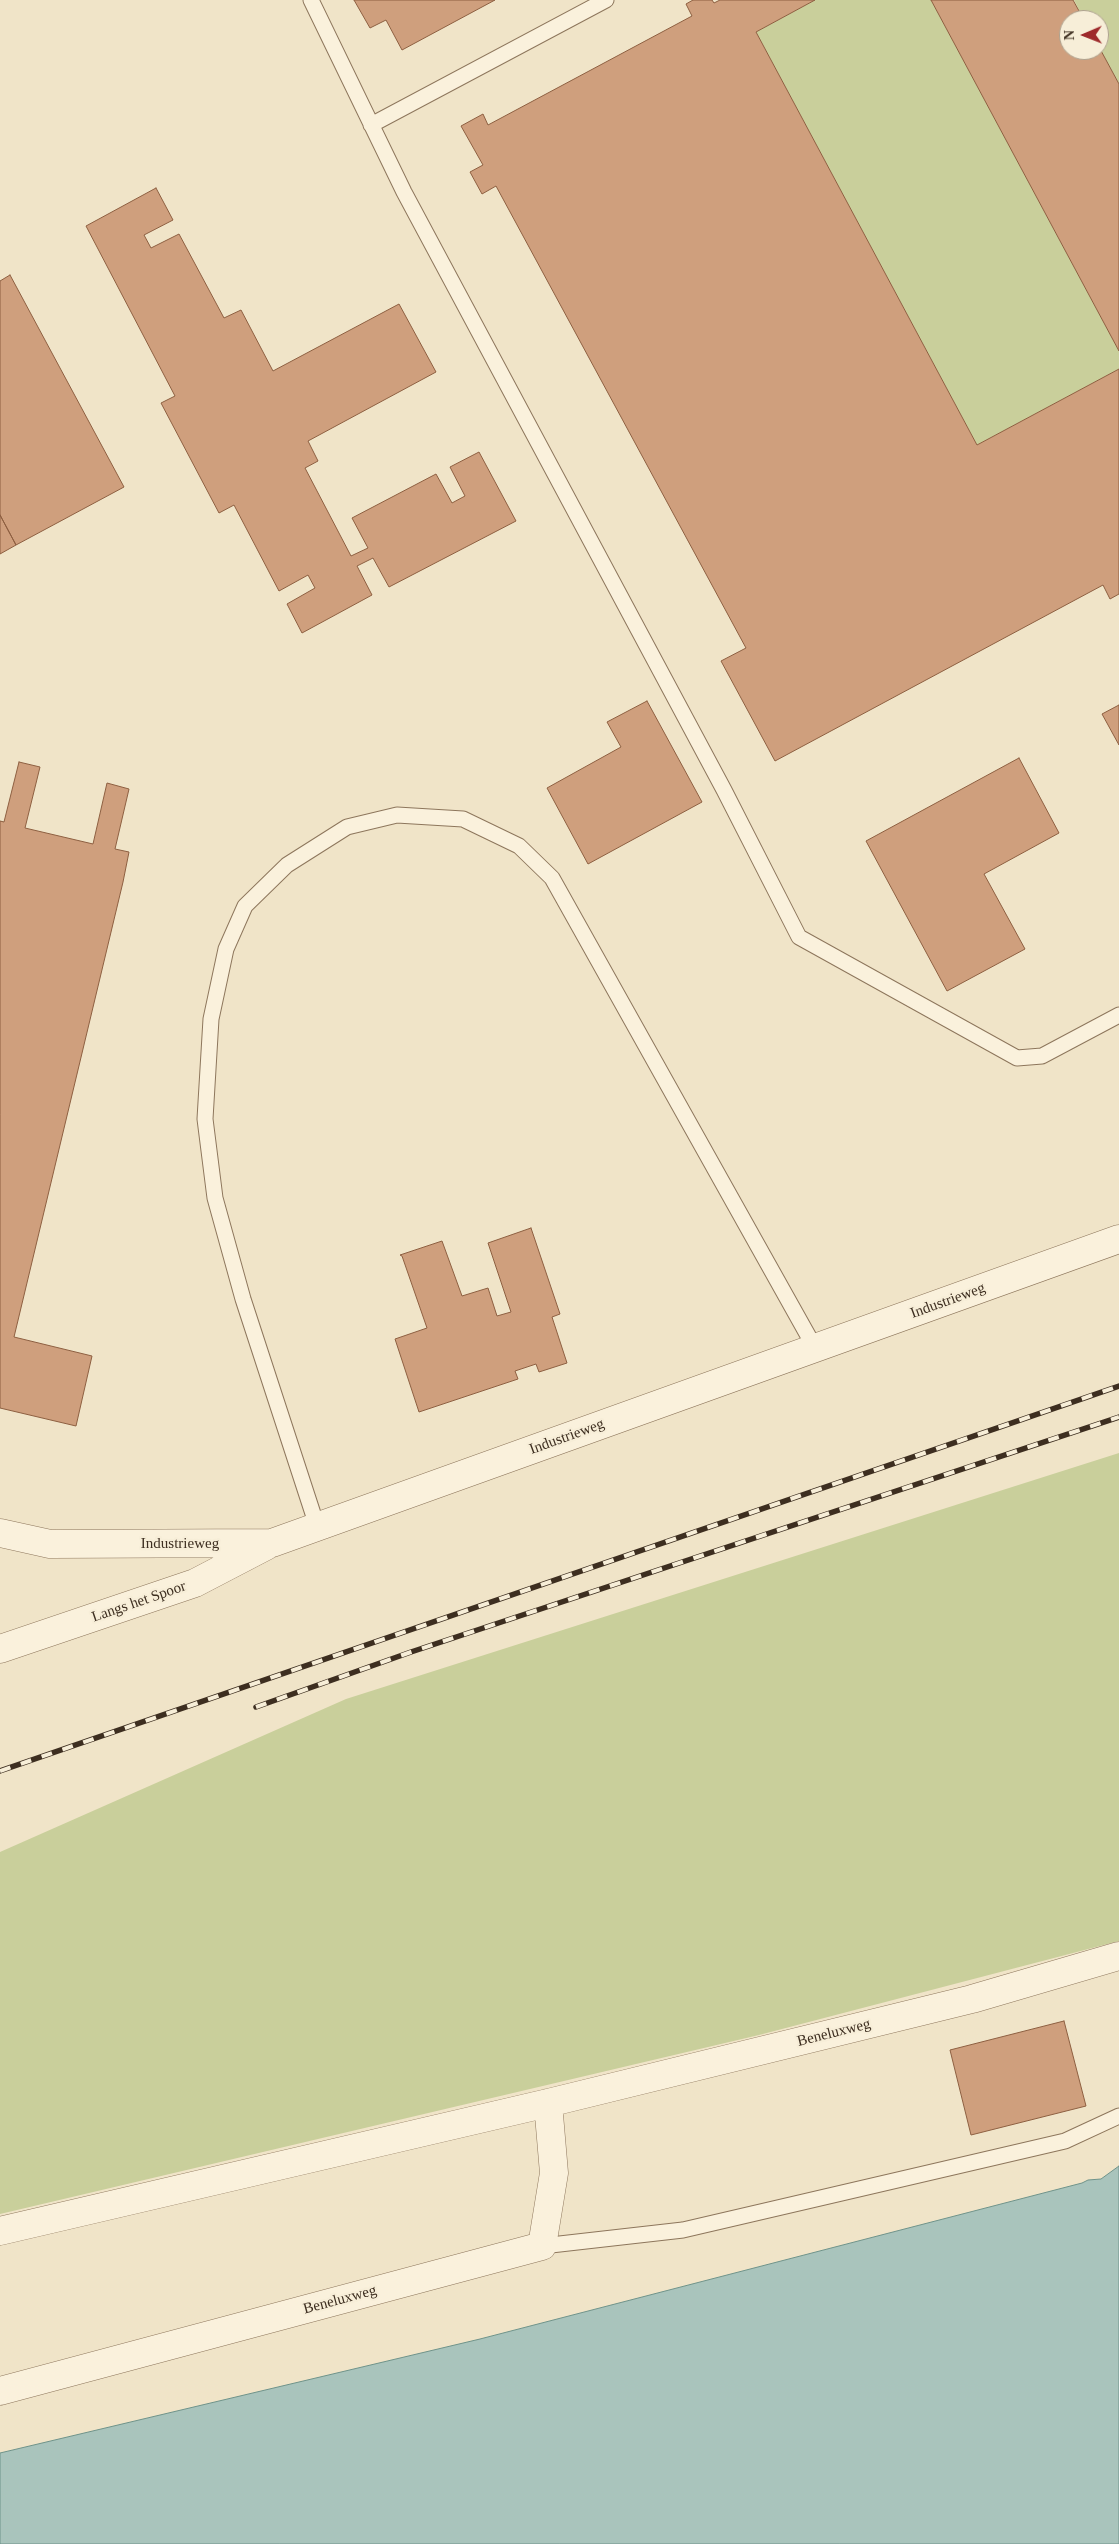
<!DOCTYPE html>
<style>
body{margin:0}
#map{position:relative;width:1119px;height:2544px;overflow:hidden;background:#f0e4c8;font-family:Georgia,serif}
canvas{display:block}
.north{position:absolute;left:1059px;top:10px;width:50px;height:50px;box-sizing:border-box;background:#f7eed8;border:1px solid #ada18e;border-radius:50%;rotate:269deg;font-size:14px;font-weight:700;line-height:20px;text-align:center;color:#3d2e20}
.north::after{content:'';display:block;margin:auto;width:18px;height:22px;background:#9e2a2b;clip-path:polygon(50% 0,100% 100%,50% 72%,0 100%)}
</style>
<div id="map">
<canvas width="1119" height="2544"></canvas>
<div class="north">N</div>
</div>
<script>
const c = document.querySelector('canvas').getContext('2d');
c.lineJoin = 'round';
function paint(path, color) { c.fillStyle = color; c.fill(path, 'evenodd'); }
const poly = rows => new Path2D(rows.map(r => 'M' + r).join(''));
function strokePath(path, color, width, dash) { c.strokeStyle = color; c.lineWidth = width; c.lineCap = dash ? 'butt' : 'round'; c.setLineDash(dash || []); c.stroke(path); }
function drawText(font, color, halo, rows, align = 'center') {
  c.font = font + ' Georgia,serif'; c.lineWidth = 4.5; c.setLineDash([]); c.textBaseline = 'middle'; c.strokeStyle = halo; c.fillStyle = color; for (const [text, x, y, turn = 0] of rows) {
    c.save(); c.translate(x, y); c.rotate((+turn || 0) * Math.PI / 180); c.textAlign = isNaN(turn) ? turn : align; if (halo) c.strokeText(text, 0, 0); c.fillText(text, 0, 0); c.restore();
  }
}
const green = poly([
 [815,0,931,0,1119,351,1119,369,977,445,756,32],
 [1074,0,1119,0,1119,84,1099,47,1099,20,1084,20],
 [1119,1453,1119,1941,759,2035,0,2214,0,1852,346,1699]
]);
const water = poly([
 [1119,2166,1119,2544,0,2544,0,2453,480,2339,1082,2183,1088,2180,1101,2179,1119,2166]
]);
const building = poly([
 [354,0,495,0,402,50,386,20,370,28,354,0],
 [693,0,712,0,714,3,720,0,815,0,756,32,977,445,1119,369,1119,594,1110,599,1103,585,775,761,721,661,746,648,496,186,482,194,470,172,483,165,461,126,483,114,488,125,692,16,686,4,693,0],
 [931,0,1073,0,1084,20,1069,20,1069,50,1099,50,1099,47,1119,84,1119,351,931,0],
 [156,188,173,220,144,235,151,248,179,234,224,318,241,310,273,371,399,304,436,372,308,441,318,461,305,468,351,556,368,548,352,518,436,474,452,503,465,496,450,467,479,452,516,521,389,587,373,558,357,566,372,595,302,633,287,604,315,588,308,575,279,591,234,505,219,513,161,403,175,396,86,226,156,188],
 [10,275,124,487,16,545,0,515,0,281,10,275],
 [0,515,16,545,0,554,0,515],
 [647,701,702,802,588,864,547,788,621,747,607,722,647,701],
 [1119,705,1119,745,1102,714,1119,705],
 [1019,758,1059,833,984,874,1025,949,947,991,866,841,1019,758],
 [19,762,40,767,25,828,93,844,107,783,129,789,115,849,129,852,123,882,14,1337,92,1356,76,1426,0,1408,0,821,4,822,19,762],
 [531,1228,560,1314,552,1317,567,1363,539,1372,536,1364,515,1371,518,1379,419,1412,395,1339,427,1328,402,1256,400,1255,442,1241,462,1296,488,1288,497,1316,511,1312,488,1243,531,1228],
 [1064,2021,1086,2106,971,2135,950,2050,1064,2021]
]);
const lane = poly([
 [311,0,404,192,724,790,799,937,1017,1058,1042,1056,1119,1015],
 [371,125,606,0],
 [317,1526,243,1299,215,1198,205,1119,211,1019,226,949,245,906,287,865,347,827,397,815,463,819,519,846,552,878,815,1348],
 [542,2246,683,2230,1065,2141,1119,2116]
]);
const street = poly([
 [0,1533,50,1544,272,1543,1119,1239],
 [0,1649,195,1583,266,1546],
 [0,2231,548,2103,972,1999,1119,1956],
 [0,2391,542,2246,554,2173,548,2103]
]);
const rail = poly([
 [256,1707,411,1652,1119,1417],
 [0,1771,1119,1386]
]);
const streetNames = [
 ["Industrieweg",948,1301,-20],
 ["Industrieweg",567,1437,-20],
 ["Industrieweg",180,1544],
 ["Langs het Spoor",139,1602,-19],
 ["Beneluxweg",834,2033,-14],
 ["Beneluxweg",340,2300,-15]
];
paint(green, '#c9cf9b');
paint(water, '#a9c4bc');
strokePath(water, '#6f938a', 1);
paint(building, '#cf9f7d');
strokePath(building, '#8d5f41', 1);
strokePath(lane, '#8d765c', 17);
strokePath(street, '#8d765c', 29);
strokePath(lane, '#faf1dc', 15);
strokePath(street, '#faf1dc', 28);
strokePath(rail, '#3d2e20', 5.5);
strokePath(rail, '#f7eed8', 4, [11]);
drawText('15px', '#3d2e20', '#f7eed8', streetNames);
</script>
